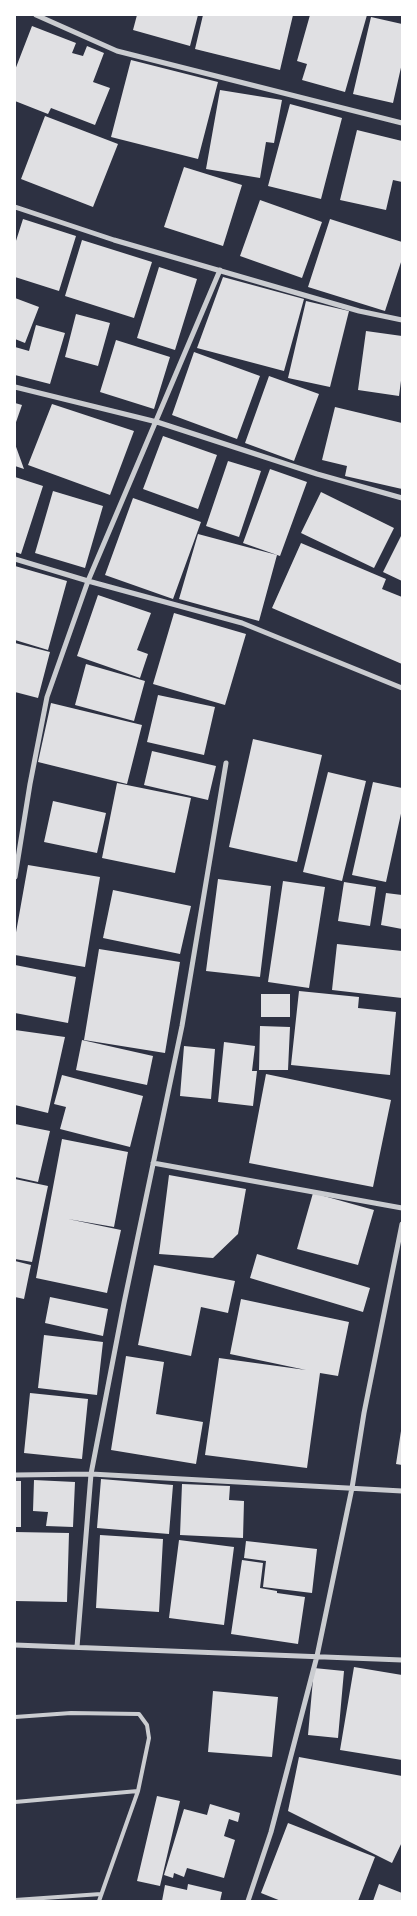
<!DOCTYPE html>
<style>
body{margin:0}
#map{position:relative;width:417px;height:1916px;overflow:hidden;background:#2d3142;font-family:"Golos Text",sans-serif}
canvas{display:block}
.frame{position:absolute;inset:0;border:16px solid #fff;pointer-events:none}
</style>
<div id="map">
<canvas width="417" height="1916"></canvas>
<div class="frame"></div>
</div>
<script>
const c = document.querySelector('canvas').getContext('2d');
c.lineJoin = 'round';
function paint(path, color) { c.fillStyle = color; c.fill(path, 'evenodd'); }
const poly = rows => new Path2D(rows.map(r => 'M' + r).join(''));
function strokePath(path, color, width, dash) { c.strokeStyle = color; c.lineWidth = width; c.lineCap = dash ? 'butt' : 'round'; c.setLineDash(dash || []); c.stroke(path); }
const building = poly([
 [137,15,198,15,190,46,133,30],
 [203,15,293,15,280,70,195,49],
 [310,15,367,15,345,92,302,80,307,64,297,61],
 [371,17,402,24,402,63,393,103,353,94],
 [32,26,76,43,72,53,83,56,87,46,104,53,93,82,110,88,95,125,51,108,48,114,15,101,15,70],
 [131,60,218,82,198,159,111,137],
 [220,90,282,100,274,143,266,142,260,178,206,169],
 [290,104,342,118,321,199,268,186],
 [45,116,118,144,93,207,21,179],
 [357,130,402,141,402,182,393,180,386,210,340,200],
 [184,167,242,185,223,246,164,227],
 [260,200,322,222,302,278,240,256],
 [23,219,76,236,59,291,15,277,15,244],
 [330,219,402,242,402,259,385,311,308,287],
 [82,240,152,262,134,318,65,296],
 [159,267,197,279,175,350,137,338],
 [223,277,304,299,284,371,197,348],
 [15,298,39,307,25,343,15,339],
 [306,301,349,311,330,387,288,378],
 [76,314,110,323,98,366,65,357],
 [36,325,65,333,50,384,15,375,15,347,29,351],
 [366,331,402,336,402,373,399,396,358,390],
 [116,340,170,357,154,409,100,392],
 [194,352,260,376,237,439,172,415],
 [269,376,319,394,294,461,245,443],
 [15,403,22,405,15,425],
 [52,404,134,431,110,495,28,465],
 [335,407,402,423,402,489,345,476,347,466,322,460],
 [163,436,217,455,198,509,143,489],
 [15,444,24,469,15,466],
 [228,461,261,471,239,537,206,526],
 [270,469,307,482,280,556,243,543],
 [15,477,43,486,21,554,15,552],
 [53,491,103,506,85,568,35,553],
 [321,492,394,528,374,568,301,533],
 [133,498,201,522,173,599,105,575],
 [198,534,277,555,259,621,179,599],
 [402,534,402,581,383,572],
 [301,543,386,579,382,589,402,597,402,664,272,608],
 [15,566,67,581,48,650,15,640],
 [98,595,151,613,137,650,148,654,140,678,77,656],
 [174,613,246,634,225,705,153,684],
 [15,643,50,652,38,698,15,692],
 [86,664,145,681,134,721,75,705],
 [158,695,215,707,204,755,147,742],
 [51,703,142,725,127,784,38,762],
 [253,739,322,755,297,862,229,847],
 [152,751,216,766,208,800,144,785],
 [328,772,366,781,342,881,303,872],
 [373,782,402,788,402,809,386,882,352,875],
 [117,783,191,798,175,873,102,858],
 [53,801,106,813,97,853,44,842],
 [28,865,100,877,85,967,15,955,15,938],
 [218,879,271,886,260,977,206,971],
 [283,881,325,887,309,988,268,982],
 [344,882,376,887,370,926,338,921],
 [113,890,191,906,180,954,103,938],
 [386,893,402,895,402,929,381,925],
 [337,944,402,951,402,998,332,990],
 [99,949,180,962,165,1053,84,1040],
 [15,965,76,977,68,1023,15,1013],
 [299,991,359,997,358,1008,396,1012,390,1075,291,1065],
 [261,994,290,994,290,1017,261,1017],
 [260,1026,290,1027,288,1070,259,1070],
 [15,1030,65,1037,48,1113,15,1105],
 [82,1040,153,1056,147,1085,76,1070],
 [224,1042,255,1046,252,1071,257,1071,253,1106,218,1102],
 [184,1046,215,1049,211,1099,180,1096],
 [266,1074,391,1100,373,1187,249,1163],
 [62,1075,143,1096,130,1147,60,1129,66,1107,54,1104],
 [15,1124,50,1131,38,1182,15,1177],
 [62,1139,128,1152,114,1227,68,1219,121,1230,107,1293,36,1278],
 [169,1175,246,1189,238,1234,213,1258,159,1254],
 [15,1179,48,1186,32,1262,15,1259],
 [313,1193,374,1210,358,1265,297,1249],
 [257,1254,370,1288,363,1312,250,1278],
 [15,1261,31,1265,24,1299,15,1297],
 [154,1265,235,1281,228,1313,201,1307,191,1356,138,1345],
 [50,1297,108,1309,103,1336,45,1323],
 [241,1299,349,1322,338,1376,320,1373,307,1468,205,1455,219,1358,306,1370,230,1354],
 [44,1335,103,1342,97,1395,38,1388],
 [126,1356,164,1362,156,1414,203,1422,196,1464,111,1450],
 [30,1393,88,1399,82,1459,24,1453],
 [401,1431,402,1431,402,1465,396,1464],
 [101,1479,173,1485,169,1534,97,1528],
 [34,1480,75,1482,73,1527,46,1526,48,1512,33,1511],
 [15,1481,21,1481,21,1527,15,1527],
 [182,1484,230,1486,229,1500,244,1501,243,1538,180,1535],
 [15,1532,69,1533,67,1602,15,1601],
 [100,1535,163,1539,159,1612,96,1608],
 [179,1540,234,1547,224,1625,169,1618],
 [246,1541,317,1549,312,1593,263,1587,266,1561,244,1558],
 [242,1560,263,1563,260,1588,277,1591,277,1593,305,1597,298,1644,231,1634],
 [354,1667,402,1675,402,1760,340,1750],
 [314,1668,344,1671,338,1738,308,1735],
 [213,1691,278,1697,272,1757,208,1752],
 [299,1757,402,1776,402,1842,392,1863,288,1811],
 [157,1796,180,1801,160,1886,137,1881],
 [210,1804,240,1813,238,1822,229,1819,224,1836,235,1840,224,1878,187,1868,184,1877,174,1873,173,1878,164,1875,184,1809,207,1815],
 [288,1823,375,1857,358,1901,281,1901,261,1893],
 [188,1884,222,1892,220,1901,162,1901,165,1885,187,1890],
 [379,1884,402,1893,402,1901,373,1901]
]);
const service = poly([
 [15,1717,71,1713,139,1714,147,1725,149,1738,138,1791,99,1901],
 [15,1802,138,1791],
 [15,1900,101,1894]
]);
const minor = poly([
 [36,15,117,51,402,123],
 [15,207,114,240,359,311,402,320],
 [15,387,157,422,317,474,402,498],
 [15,559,88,581,242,623,402,688],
 [15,877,30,784,47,697,88,581,220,270],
 [153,1163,402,1208],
 [15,1475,91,1474,402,1491],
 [15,1645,402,1660],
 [77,1647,91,1474,124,1303,182,1026,226,763],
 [248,1901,271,1832,317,1656,352,1488,364,1413,402,1224]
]);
paint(building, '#e0e0e3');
strokePath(service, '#caccd0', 4);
strokePath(minor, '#caccd0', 5);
</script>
